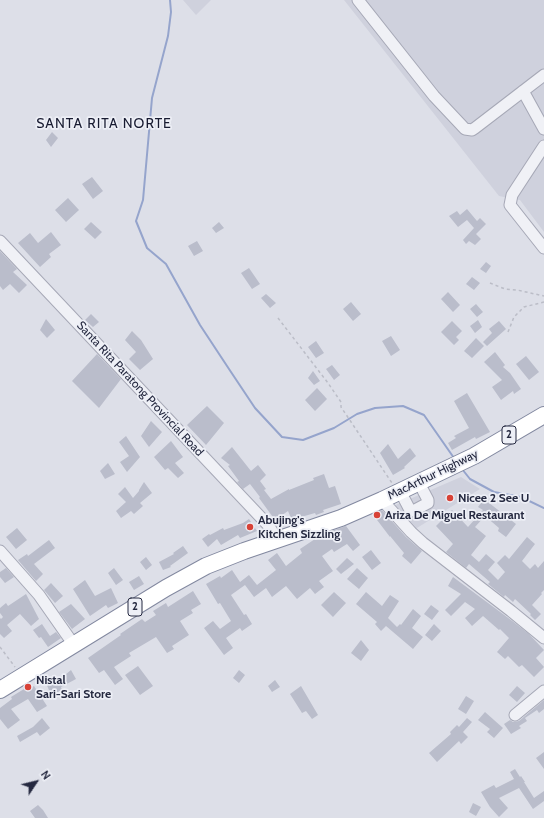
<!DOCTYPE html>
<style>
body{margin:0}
#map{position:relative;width:544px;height:818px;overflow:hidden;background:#dddfe8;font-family:Cabin,sans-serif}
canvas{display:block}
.north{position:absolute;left:16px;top:762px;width:40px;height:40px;-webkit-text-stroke:3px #edeff6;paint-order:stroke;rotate:55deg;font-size:11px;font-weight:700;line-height:16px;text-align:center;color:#252940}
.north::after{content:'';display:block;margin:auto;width:14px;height:18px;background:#252940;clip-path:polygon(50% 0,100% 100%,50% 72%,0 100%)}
</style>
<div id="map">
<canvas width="544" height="818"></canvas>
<div class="north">N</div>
</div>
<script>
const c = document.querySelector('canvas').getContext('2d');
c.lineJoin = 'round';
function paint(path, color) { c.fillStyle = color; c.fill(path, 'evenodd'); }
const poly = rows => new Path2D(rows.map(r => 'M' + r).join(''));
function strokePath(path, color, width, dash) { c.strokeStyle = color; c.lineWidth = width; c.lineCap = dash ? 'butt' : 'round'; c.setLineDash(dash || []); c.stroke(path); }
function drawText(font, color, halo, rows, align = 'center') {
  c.font = font + ' Cabin,sans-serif'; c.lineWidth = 3.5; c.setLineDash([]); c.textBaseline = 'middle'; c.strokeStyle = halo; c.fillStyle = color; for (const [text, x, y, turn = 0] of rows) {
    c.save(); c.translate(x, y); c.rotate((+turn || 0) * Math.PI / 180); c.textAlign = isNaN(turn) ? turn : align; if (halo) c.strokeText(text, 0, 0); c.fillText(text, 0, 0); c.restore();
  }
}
const built = poly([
 [183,0,211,0,196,15],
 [344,0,544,0,544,232,520,200,499,196],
 [461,477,480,489,412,531,391,507]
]);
const stream = poly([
 [170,0,171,12,168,36,152,98,143,200,136,221,147,248,166,264,200,325,229,369,255,408,282,437,303,440,334,428,357,414,375,408,403,406,424,415,454,458],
 [462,469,470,479,494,492,521,497,544,508]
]);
const building = poly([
 [52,132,58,138,51,147,46,140],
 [92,177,103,191,93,199,82,184],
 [68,198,79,210,66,222,55,210],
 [467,209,477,221,480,218,486,224,476,234,481,239,475,245,469,241,466,244,463,240,474,228,467,220,458,227,449,216,457,211,460,215],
 [91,222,102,232,95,239,84,229],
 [219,222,224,228,216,233,212,228],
 [51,232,61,245,49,254,51,257,40,267,18,243,30,233,38,243],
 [197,241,203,251,194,256,188,246],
 [0,251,17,269,13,272,27,285,19,293,10,284,3,290,0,286],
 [486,262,491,266,486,273,480,269],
 [249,268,260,284,252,289,241,273],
 [472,277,480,283,474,290,466,284],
 [448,292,460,305,453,312,441,299],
 [266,294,276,303,270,308,261,298],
 [351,302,361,314,353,321,343,309],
 [476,304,483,312,477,317,470,309],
 [91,314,99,322,93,327,85,320],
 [46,319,55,330,47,338,40,330],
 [478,320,482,327,475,333,470,326],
 [452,321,462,331,456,337,459,340,454,345,441,332],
 [499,321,506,329,487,346,483,342,492,333,489,329],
 [132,331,141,340,153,359,140,370,129,359,136,352,125,340],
 [391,336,400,350,391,356,382,341],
 [476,338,484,346,472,358,464,351],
 [316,341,324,353,316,358,308,347],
 [495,352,505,365,503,367,510,373,521,389,514,394,513,391,501,400,492,387,502,380,484,362],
 [97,354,121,379,99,408,72,381],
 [526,356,539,372,529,380,516,364],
 [332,365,340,375,334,380,326,369],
 [313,371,320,381,314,385,308,378],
 [317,388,327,399,315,411,305,400],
 [467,393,490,432,476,439,475,437,452,450,448,443,456,438,454,436,469,428,454,401],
 [207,406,224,423,206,445,187,425],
 [151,421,162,432,149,447,141,436],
 [126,436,140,457,127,472,120,462,129,456,119,442],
 [171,441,183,457,175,463,184,473,178,478,168,468,165,470,154,457],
 [388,444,398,459,410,448,416,456,404,467,405,468,393,475,380,453],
 [232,447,251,471,258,465,266,475,260,481,266,489,264,490,271,499,289,489,289,490,314,480,313,478,324,474,329,488,335,486,341,504,323,510,324,512,316,515,315,513,301,517,300,514,291,518,288,511,275,520,259,498,260,497,250,484,243,489,237,482,239,481,228,466,230,465,221,458],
 [108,463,115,474,105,479,100,471],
 [144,482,152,493,140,503,143,506,134,514,131,511,121,518,116,511,126,502,118,494,125,487,133,498,139,491,139,490],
 [484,499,516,524,506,537,498,531,499,528,485,516,475,527,486,536,471,555,479,562,486,554,495,562,488,570,498,580,505,572,497,563,505,555,509,559,527,537,535,544,522,561,530,569,535,564,538,568,544,561,544,590,541,593,542,594,532,605,541,614,535,620,530,615,531,614,515,599,513,602,505,595,504,597,488,584,490,582,469,564,466,568,446,552,453,544,436,526,452,510,468,527,483,510,478,507],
 [382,510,406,537,422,551,411,564,402,556,404,553,390,536,390,537,374,516],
 [249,519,257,531,240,538,238,535,221,545,217,539,208,547,202,539,209,534,210,535,223,528,224,530,243,523],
 [346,526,360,545,353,551,347,544,334,552,332,549,322,556,333,571,319,581,324,587,315,594,310,588,297,599,286,586,272,597,266,588,254,597,245,585,231,595,244,615,246,614,252,624,242,631,240,628,226,638,233,648,224,655,204,628,213,621,220,629,231,621,220,603,218,604,206,584,220,576,221,578,232,570,240,582,249,575,257,585,276,570,268,560,277,553,286,566,302,553,300,549,315,539,315,540,326,533],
 [17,528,27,540,16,549,6,537],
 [49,540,55,548,34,564,43,574,36,581,18,560,27,554,28,556],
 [183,546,188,553,170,566,171,567,163,570,159,562,174,554,173,553],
 [371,550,381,563,372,570,362,557],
 [146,557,152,565,146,570,140,562],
 [347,558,354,564,341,574,336,569],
 [6,568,14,577,5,583,0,577,0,572],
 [114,568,123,580,116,585,108,573],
 [357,568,368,578,359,589,347,579],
 [139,576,144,584,134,590,129,582],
 [453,577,511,620,529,634,544,650,536,658,544,667,534,677,522,665,519,667,508,656,505,659,497,652,509,638,500,629,499,630,483,616,472,626,465,618,475,609,465,602,451,616,445,610,461,594,448,586],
 [85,580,95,596,111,588,118,603,108,608,106,605,90,616,73,589],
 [51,583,63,596,55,603,44,590],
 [193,591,201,604,191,610,193,613,180,621,189,635,172,646,174,649,167,653,156,637,129,653,131,656,114,667,123,679,115,685,104,670,99,673,88,658,121,635,120,634,142,619,145,622,156,615,153,611,166,603,168,607],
 [334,592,346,603,333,617,321,605],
 [366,592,382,606,390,595,399,601,388,618,397,627,400,624,401,625,413,609,421,616,412,628,423,637,413,649,386,626,381,631,375,624,377,622,356,604],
 [26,594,39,619,31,626,20,614,7,625,12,631,4,638,0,634,0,618,1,619,3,617,0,613,0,608,6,603,8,606],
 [71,604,85,619,72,629,59,612],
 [431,605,439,611,432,620,424,614],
 [42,624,50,636,56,632,61,638,48,647,41,637,39,638,33,630],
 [434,624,441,631,432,641,425,635],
 [361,640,369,650,361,661,351,653],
 [138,666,153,686,140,695,125,675],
 [71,670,76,679,61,687,62,690,51,695,46,683,65,675],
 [239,670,245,675,239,683,233,678],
 [275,680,280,687,272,692,268,686],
 [29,684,32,687,34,686,47,706,37,712,28,699,11,709,20,720,8,729,0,719,0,708,12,699,11,697,24,689,23,687],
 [301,686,318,715,312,719,306,711,302,713,290,694],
 [517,686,525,693,517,702,509,695],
 [466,696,474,701,466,714,458,709],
 [544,700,544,709,539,713,537,710,525,718,527,721,519,726,521,728,511,734,504,724,510,720,513,722,519,721],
 [485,712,503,728,494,738,487,732,490,729,478,720],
 [42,718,50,728,40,736,37,732,20,742,17,736,33,727],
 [467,718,472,722,463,732,468,737,461,744,459,741,437,762,429,753,451,734,450,732,457,725,459,727],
 [544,752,544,769,536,758],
 [515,769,520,777,521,776,525,782,524,782,534,798,544,791,544,801,533,809,519,788,499,798,508,808,499,817,490,807,481,792,494,785,496,788,514,779,510,772],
 [473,803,481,807,476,816,469,812],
 [38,805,43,810,48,818,35,818,30,811]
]);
const path = poly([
 [490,283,505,289,517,290,544,296],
 [278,318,328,383,341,402,341,407,392,483],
 [508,332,514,317,524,307,544,302],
 [0,647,15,667]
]);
const minor = poly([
 [358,0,434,96,465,129,472,130,475,128,544,75],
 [523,91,544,129],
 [544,146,512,195,510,205,544,248],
 [0,241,268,525,277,539],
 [400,491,410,510,413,511,428,503,428,500,419,483],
 [382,500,411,532,423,543,511,611,544,638],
 [0,551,39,595,74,645],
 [515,715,544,691]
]);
const highway = poly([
 [0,690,166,588,206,566,244,551,341,518,382,500,474,456,544,415]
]);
const markers = [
 [450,498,4,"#d84237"],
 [377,515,4,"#d84237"],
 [250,527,4,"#d84237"],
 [28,687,4,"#d84237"]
];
const shields = [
 [509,435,14],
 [135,607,14]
];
const shieldNames = [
 ["2",509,435],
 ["2",135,607]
];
const streetNames = [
 ["Santa Rita Paratong Provincial Road",140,389,47],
 ["MacArthur Highway",433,475,-26]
];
const poiNames = [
 ["Nicee 2 See U",458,498],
 ["Ariza De Miguel Restaurant",385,515],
 ["Abujing's",258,520],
 ["Kitchen Sizzling",258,534],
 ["Nistal",36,680],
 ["Sari-Sari Store",36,694]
];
const quarterNames = [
 ["SANTA RITA NORTE",104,124]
];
paint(built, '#cfd1dd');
strokePath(stream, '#95a4cc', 2);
paint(building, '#babdcb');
strokePath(minor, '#a6a8b6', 13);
strokePath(highway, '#8389a0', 18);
strokePath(path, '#bbbdc7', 1.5, [3, 3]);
strokePath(minor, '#f0f1f6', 11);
strokePath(highway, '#fff', 16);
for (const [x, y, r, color] of markers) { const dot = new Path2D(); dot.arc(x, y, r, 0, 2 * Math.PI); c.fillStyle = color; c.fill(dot); strokePath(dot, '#edeff6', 1.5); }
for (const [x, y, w] of shields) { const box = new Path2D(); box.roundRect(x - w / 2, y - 9, w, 18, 3); c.fillStyle = '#edeff6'; c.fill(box); strokePath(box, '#252940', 1); }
drawText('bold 11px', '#252940', null, shieldNames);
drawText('12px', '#252940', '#edeff6', streetNames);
drawText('bold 12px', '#252940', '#edeff6', poiNames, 'left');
c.letterSpacing = '1px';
drawText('14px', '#181b31', '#edeff6', quarterNames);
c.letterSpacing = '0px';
</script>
